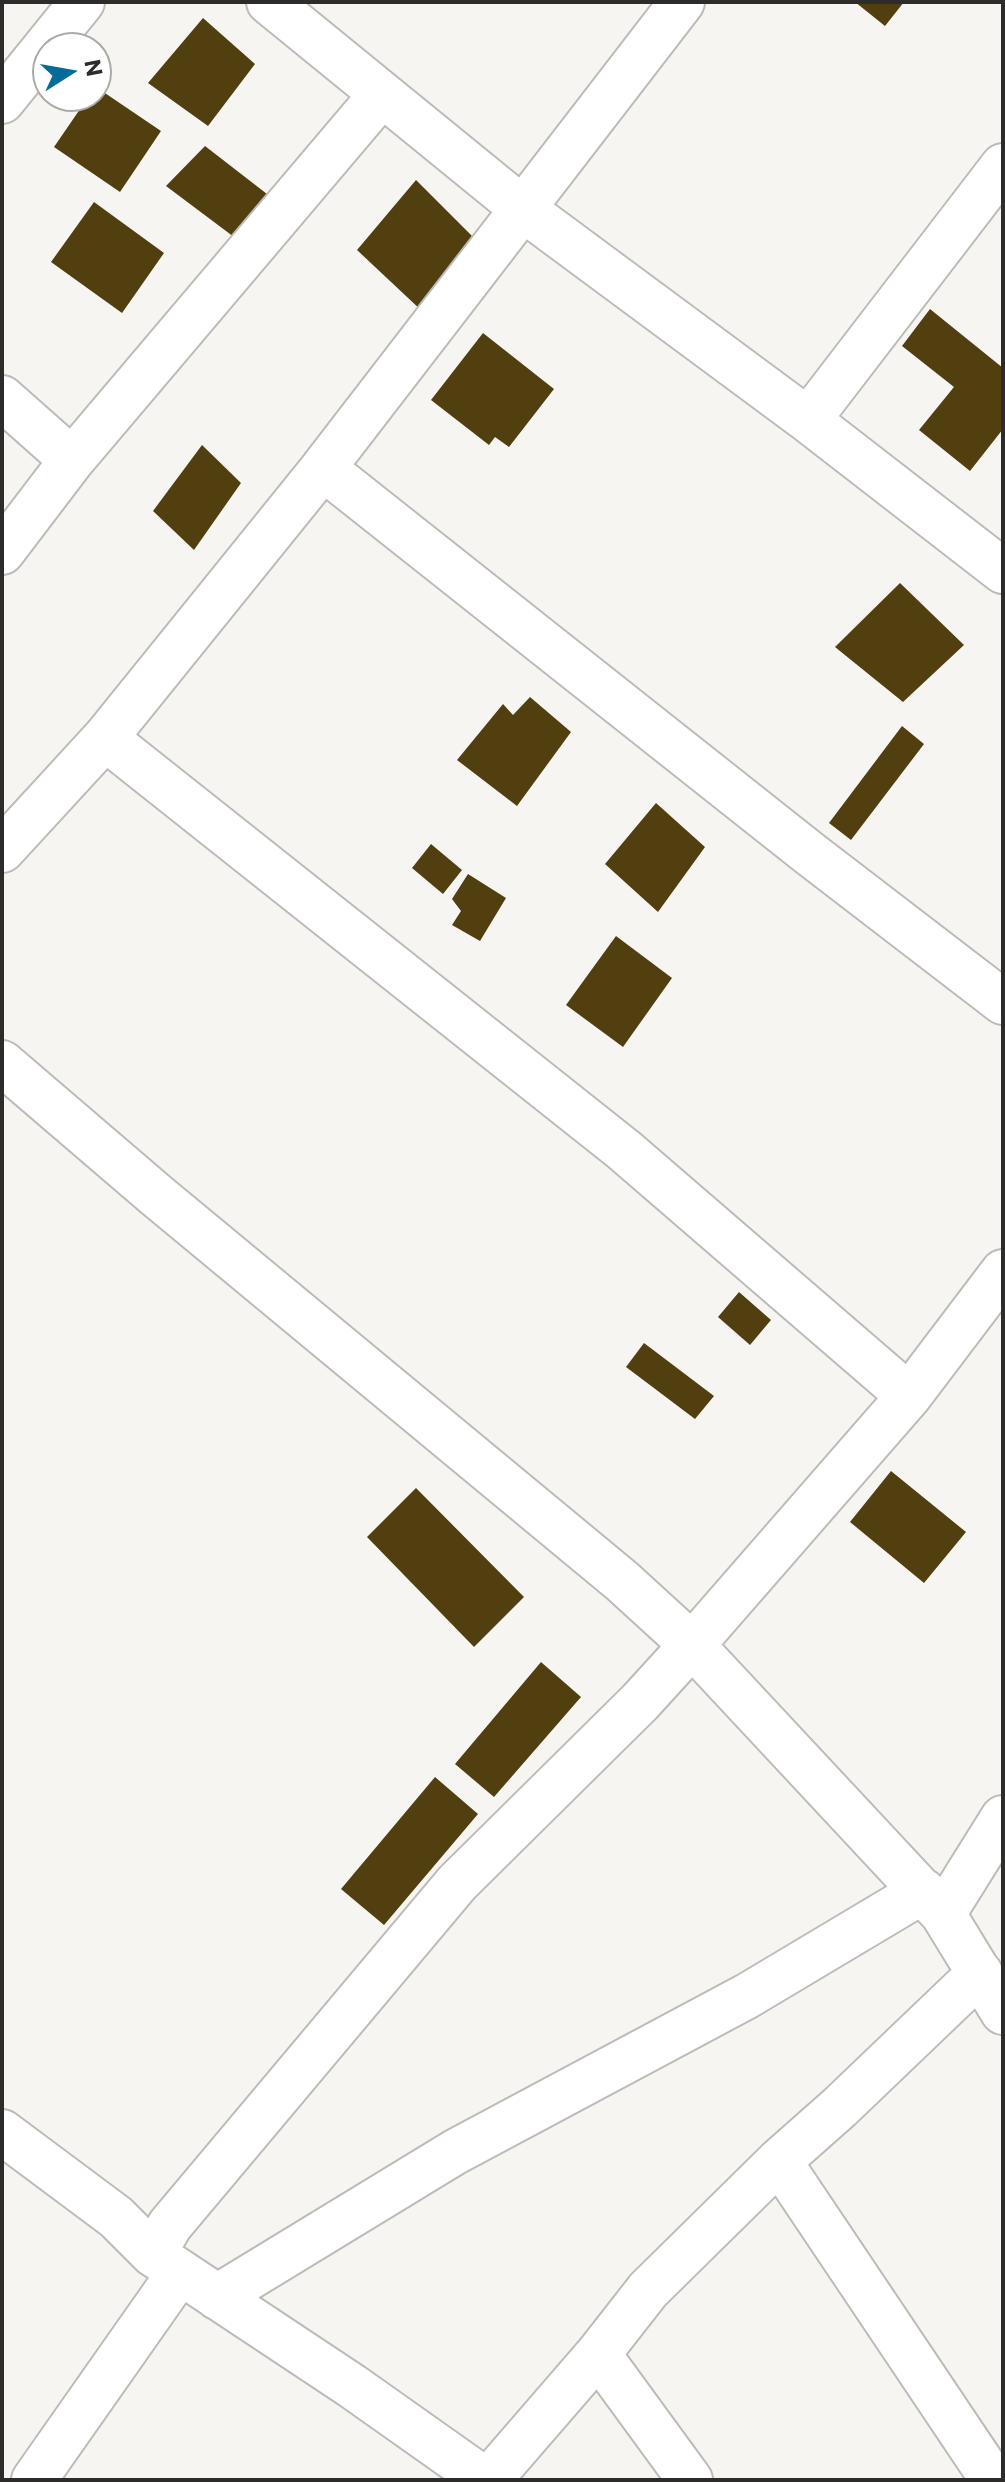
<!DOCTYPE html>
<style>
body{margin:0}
#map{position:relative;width:1005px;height:2482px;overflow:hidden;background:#f7f5f1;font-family:Commissioner,sans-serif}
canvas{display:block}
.frame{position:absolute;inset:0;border:4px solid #2d2c2b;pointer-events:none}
.north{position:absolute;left:32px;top:32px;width:80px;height:80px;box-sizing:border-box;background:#fff;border:2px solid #ababaa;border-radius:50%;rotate:79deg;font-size:22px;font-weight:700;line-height:32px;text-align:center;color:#2d2c2b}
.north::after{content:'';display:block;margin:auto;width:28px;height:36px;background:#056b99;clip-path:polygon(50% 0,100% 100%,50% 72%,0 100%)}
</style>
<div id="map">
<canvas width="1005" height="2482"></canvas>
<div class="frame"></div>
<div class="north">N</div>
</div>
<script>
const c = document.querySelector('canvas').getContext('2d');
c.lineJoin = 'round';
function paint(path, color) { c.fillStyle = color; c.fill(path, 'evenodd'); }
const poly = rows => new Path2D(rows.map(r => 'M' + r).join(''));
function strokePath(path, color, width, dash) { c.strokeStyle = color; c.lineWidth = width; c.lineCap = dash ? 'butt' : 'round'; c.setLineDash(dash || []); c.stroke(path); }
const building = poly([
 [855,2,904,2,885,26],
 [203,18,255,64,208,126,148,83],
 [96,87,161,131,120,192,54,147,89,96,96,96],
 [205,146,276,201,238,240,166,186],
 [416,180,479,243,423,312,357,250],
 [94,202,164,253,122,313,51,262],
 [930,309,1003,368,1003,429,970,471,919,430,954,387,902,346],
 [483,333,554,389,509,447,495,437,489,445,431,400],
 [202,445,241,483,194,550,153,511],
 [900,583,964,645,903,702,835,647],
 [530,697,571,732,517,806,457,760,503,704,513,715],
 [902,726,924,744,851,840,829,823],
 [656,803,705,847,658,912,605,864],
 [431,844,462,870,443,894,412,868],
 [468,874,506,898,480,941,452,925,461,911,452,899],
 [616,936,672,978,623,1047,566,1005],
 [739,1292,771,1320,750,1345,718,1317],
 [644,1343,714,1396,695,1419,626,1367],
 [891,1471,966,1532,924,1583,850,1522],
 [416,1488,524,1597,474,1647,367,1537],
 [541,1662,581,1697,494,1797,455,1764],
 [435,1777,478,1814,384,1925,341,1889]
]);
const minor = poly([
 [269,2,523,209,808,420,1003,571],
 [2,101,82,2],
 [2,398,72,460],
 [808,420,1003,166],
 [323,468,809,853,1003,1002],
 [2,552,72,460,382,94],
 [105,738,624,1150,909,1396],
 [2,850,105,738,323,468,682,2],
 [2,1063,156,1195,622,1581,692,1645,943,1914,1003,1818],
 [943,1914,1003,2012],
 [2,2132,116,2217,153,2254,352,2386,485,2480],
 [779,2161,993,2480],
 [153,2254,170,2225,457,1883,640,1702,692,1645,909,1396,1003,1272],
 [217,2297,455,2152,747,1996,923,1891],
 [598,2354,690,2480],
 [34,2480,180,2272],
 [489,2480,598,2354,648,2290,779,2161,840,2107,980,1973]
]);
paint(building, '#513f10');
strokePath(minor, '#bdbbb8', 48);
strokePath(minor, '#fff', 44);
</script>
